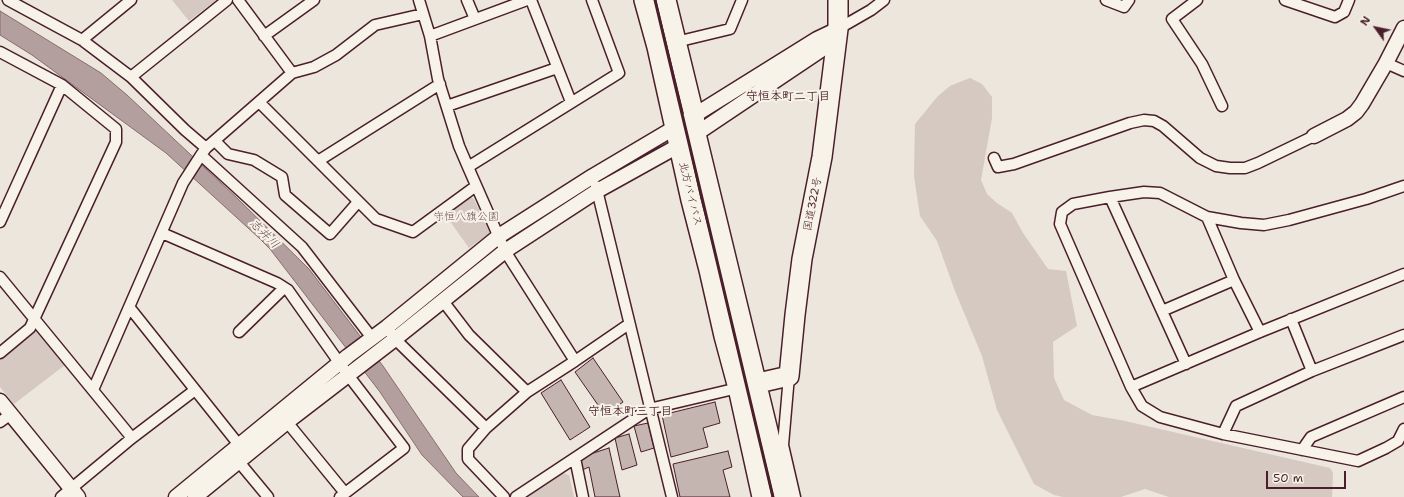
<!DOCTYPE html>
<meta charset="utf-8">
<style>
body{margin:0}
#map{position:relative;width:1404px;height:497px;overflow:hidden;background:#ece6dd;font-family:"Shantell Sans",sans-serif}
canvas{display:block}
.north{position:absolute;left:1356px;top:8px;width:40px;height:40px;-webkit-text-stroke:3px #f7f3e8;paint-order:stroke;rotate:303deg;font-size:11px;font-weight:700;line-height:16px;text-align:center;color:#4a1f2b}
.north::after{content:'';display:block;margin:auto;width:14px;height:18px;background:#4a1f2b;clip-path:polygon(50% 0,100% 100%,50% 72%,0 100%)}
.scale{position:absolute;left:1266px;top:471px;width:80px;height:18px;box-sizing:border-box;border:2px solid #4a1f2b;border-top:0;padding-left:5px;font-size:12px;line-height:14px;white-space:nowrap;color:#4a1f2b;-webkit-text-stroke:3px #f7f3e8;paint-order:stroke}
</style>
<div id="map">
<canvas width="1404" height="497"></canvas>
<div class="north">N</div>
<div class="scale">50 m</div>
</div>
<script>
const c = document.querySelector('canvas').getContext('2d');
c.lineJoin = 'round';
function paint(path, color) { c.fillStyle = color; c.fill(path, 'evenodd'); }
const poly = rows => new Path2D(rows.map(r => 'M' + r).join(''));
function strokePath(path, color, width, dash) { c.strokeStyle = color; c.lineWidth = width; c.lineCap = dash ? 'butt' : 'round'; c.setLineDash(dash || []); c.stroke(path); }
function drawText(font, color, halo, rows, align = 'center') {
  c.font = font + ' "Shantell Sans","Klee One",sans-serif'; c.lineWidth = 4; c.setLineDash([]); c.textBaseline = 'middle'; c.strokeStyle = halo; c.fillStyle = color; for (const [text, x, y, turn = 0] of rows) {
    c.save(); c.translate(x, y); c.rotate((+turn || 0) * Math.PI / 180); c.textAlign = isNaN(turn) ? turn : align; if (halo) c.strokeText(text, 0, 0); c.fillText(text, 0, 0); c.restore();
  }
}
const green = poly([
 [172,0,216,0,189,21],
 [970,78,982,84,992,97,992,118,981,180,987,194,997,203,1012,213,1023,233,1048,269,1066,271,1077,326,1053,342,1054,378,1064,400,1092,415,1125,421,1330,468,1333,473,1332,497,1169,497,1145,489,1121,497,1063,497,1054,495,1034,484,997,410,982,356,955,291,937,241,920,216,914,176,915,124,938,96,950,86],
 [466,195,474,199,490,233,469,248,444,213],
 [38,330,65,365,14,404,0,387,0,357,32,331],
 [562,473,569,475,574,497,526,497]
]);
const water = poly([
 [0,11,101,73,127,95,238,199,309,269,383,366,456,473,479,497,463,497,422,455,380,392,270,249,259,238,166,153,32,55,0,35,0,11]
]);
const building = poly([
 [593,358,623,402,605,415,575,372,593,358],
 [561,380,590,427,570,440,541,393,561,380],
 [715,402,720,423,703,428,708,447,671,457,662,415,715,402],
 [648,423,654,448,641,452,634,426,648,423],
 [629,434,637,465,622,470,615,438,629,434],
 [609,448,620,497,595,497,589,467,580,471,578,461,582,460,581,457,609,448],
 [728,451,732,467,723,470,730,497,680,497,673,464,728,451]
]);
const street = poly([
 [8,0,82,40,131,77,185,130,206,148],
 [238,0,292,73,314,67,336,55,375,25,423,14],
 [419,0,430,36,438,79,459,146,468,167,505,251,575,361],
 [467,0,475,19],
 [531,0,571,102],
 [1106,0,1124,7,1129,0],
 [1197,0,1172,19,1202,64,1222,106],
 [1285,0,1335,17,1344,12,1349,0],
 [838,29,871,10,884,0],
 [264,36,314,0],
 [430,36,527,0],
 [82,40,131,0],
 [676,42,730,29,742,0],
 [0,52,62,85,116,129,116,142,30,328,0,353],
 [1386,63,1404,71],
 [131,77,227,0],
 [259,102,376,219,413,232,476,186],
 [447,106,557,68],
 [215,141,228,154,254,160,282,177,285,195,330,234,358,202],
 [201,155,302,247,372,338],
 [994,158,998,167,1014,164,1130,123,1144,120,1154,121,1163,126,1200,158,1216,166,1230,168,1245,168,1258,163,1314,136],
 [318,161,440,84],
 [468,167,619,73,592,0],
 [596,186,672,497],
 [1404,186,1366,199,1289,220,1264,225,1241,223,1207,217,1160,193,1144,192,1110,197,1073,204,1062,212,1060,224,1131,387,1142,406,1160,417,1223,434,1358,461,1386,448,1398,441,1404,429],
 [1110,197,1186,364],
 [1207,217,1234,280,1260,332],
 [0,222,62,85],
 [162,233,277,283,288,290,348,375,404,448,340,497],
 [0,277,132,438],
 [443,301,469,335,527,392],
 [130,308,243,450],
 [1162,311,1234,280],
 [1291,319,1312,371],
 [239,332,284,288],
 [391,333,395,339,486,428],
 [789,376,783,445,795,497],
 [1131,387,1260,332,1404,274],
 [93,390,183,183,201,155,206,148,292,73],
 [0,422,11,414],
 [287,422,345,493],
 [1223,434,1236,406,1312,371,1404,335],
 [1302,450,1311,437,1404,397],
 [575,458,583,497],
 [239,462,268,497],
 [61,497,132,438,195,390],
 [504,497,468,459,468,449,486,428,527,392,575,361,629,324],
 [516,497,649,409,738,388]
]);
const secondary = poly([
 [1314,136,1347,119,1356,112,1362,104,1386,63,1404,28],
 [0,401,78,497],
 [176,497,348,356,387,327,499,236,593,176,674,128,817,39,838,29],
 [195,497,287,422,395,339,505,251,597,191,678,146,821,50,836,32]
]);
const highway = poly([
 [644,0,657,47,691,200,709,270,724,336,738,388,762,497],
 [666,0,694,115,696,134,784,497],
 [745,386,789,376,795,315,802,259,822,157,838,29,838,0]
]);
const rail = poly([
 [655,0,773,497]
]);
const streetNames = [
 ["北方バイパス",690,194,76],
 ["国道322号",813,204,-79]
];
const parkNames = [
 ["守恒八旗公園",466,217]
];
const neighbourhoodNames = [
 ["守恒本町二丁目",788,97],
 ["守恒本町三丁目",630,412]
];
const waterNames = [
 ["志井川",264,234,45]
];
paint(green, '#d5c9c2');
paint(water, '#b39f9d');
strokePath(water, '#896c6f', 1);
paint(building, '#c4b5b0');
strokePath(building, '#4a1f2b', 1);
strokePath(street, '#4a1f2b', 13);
strokePath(secondary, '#4a1f2b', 17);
strokePath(highway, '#4a1f2b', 22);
strokePath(street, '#f7f3e8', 10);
strokePath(secondary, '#f7f3e8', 14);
strokePath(highway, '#f7f3e8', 19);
strokePath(rail, '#4a1f2b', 3);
drawText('11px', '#4a1f2b', '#f7f3e8', streetNames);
drawText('11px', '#6d4a51', '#f7f3e8', parkNames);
drawText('bold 12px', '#4a1f2b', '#f7f3e8', neighbourhoodNames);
drawText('italic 12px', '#6f4c53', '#f7f3e8', waterNames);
</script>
